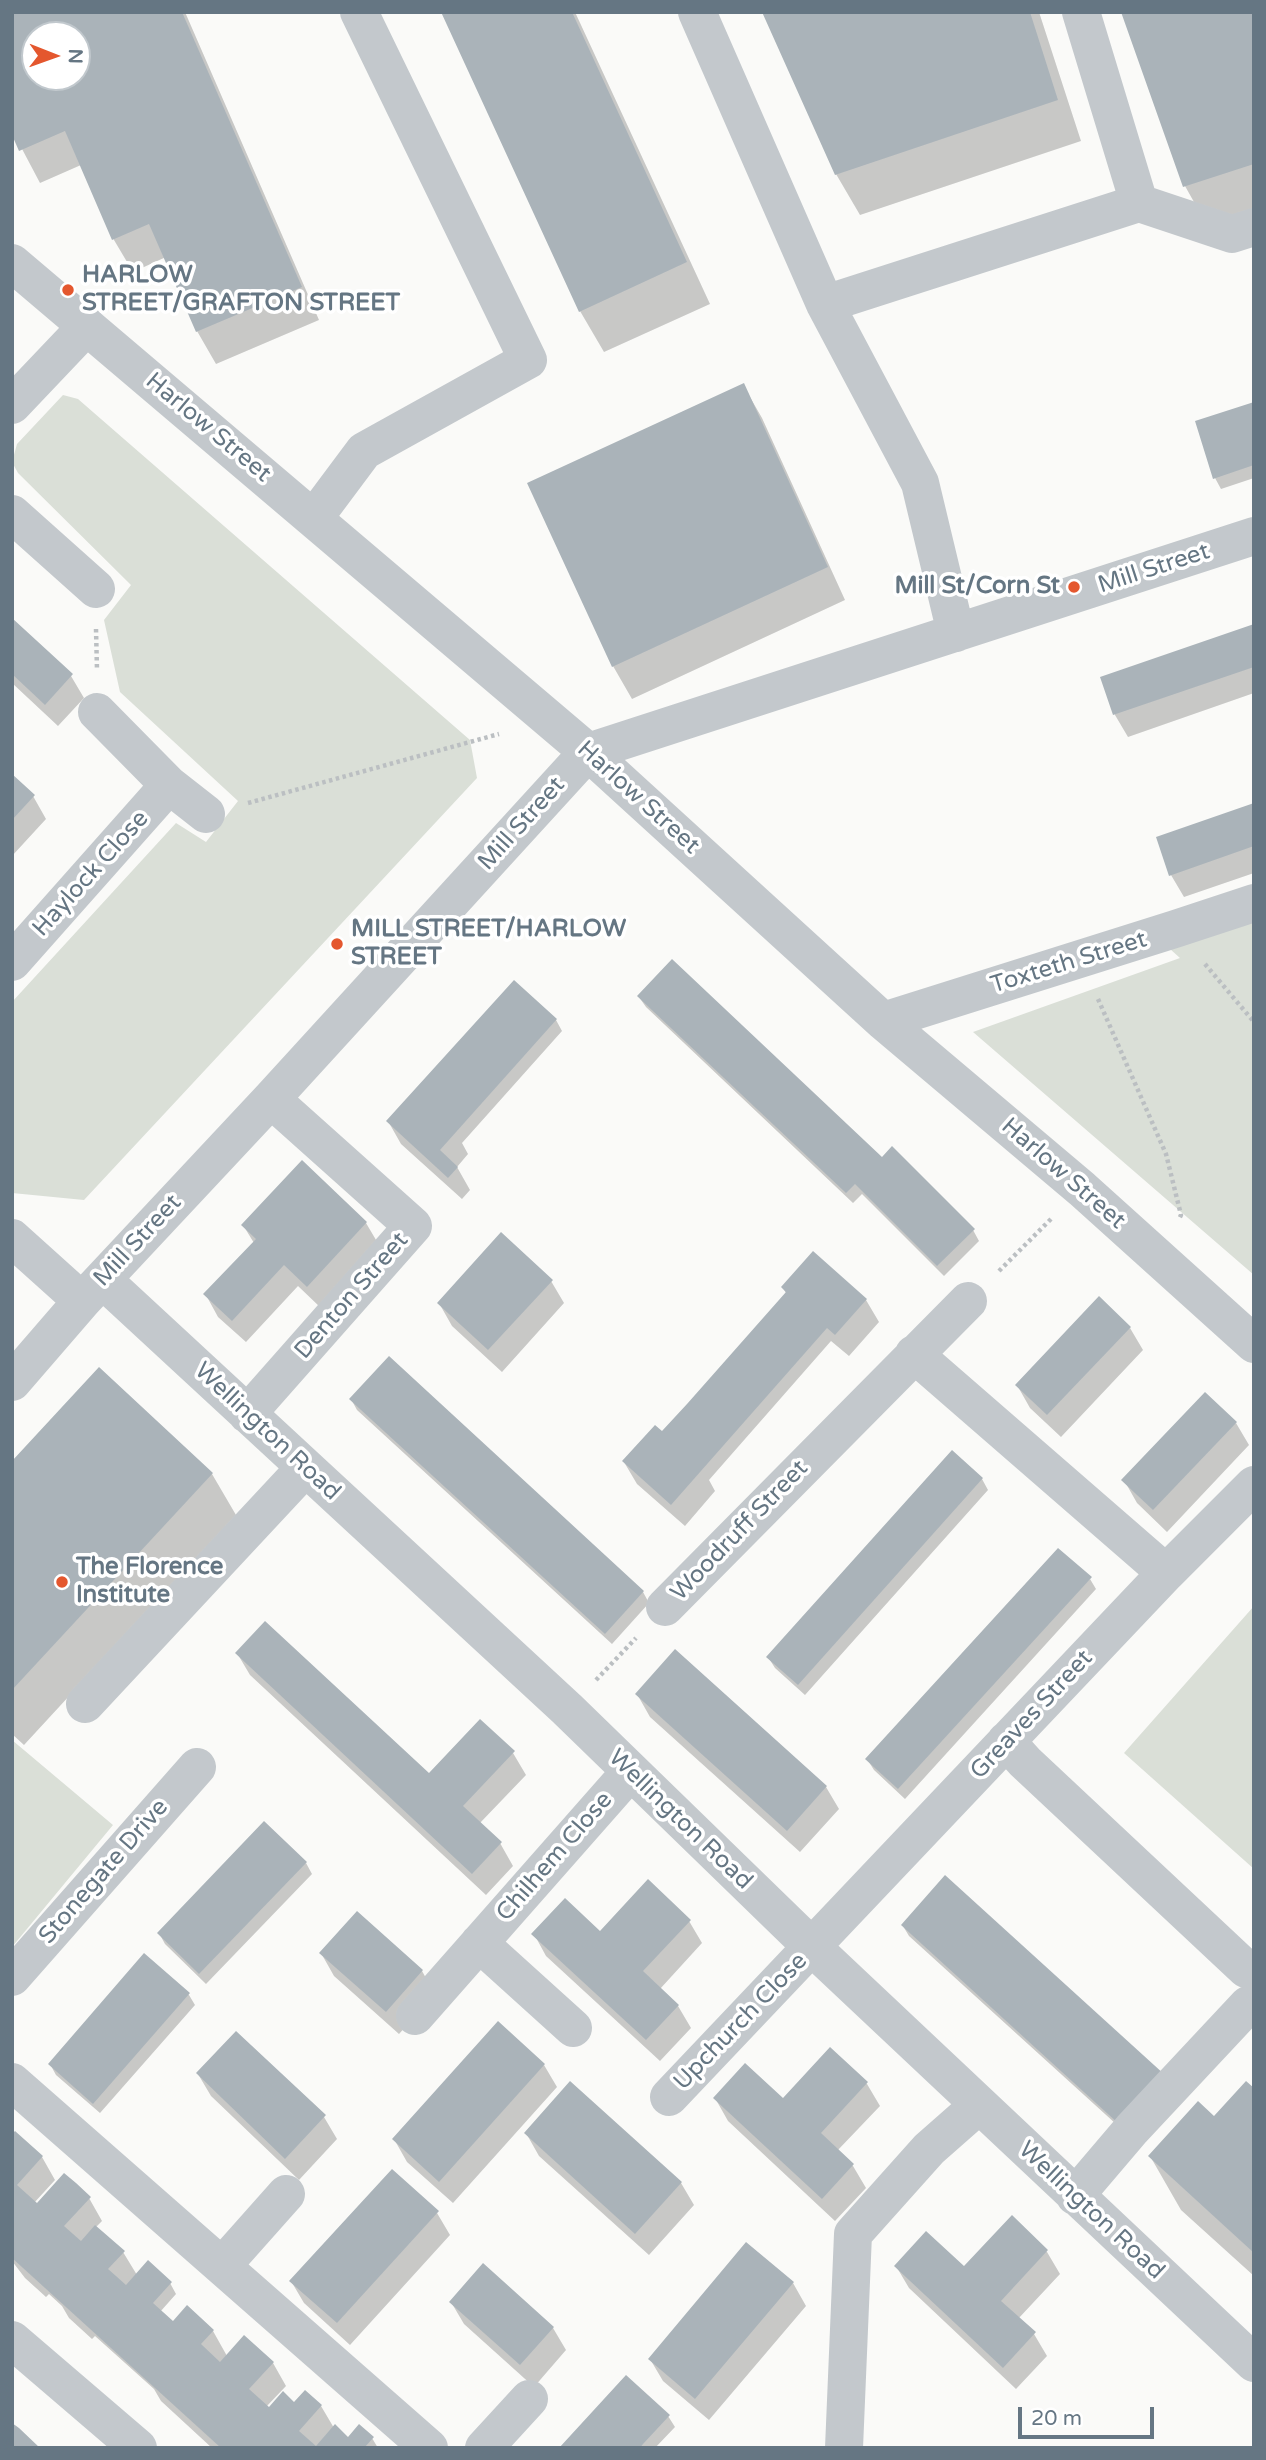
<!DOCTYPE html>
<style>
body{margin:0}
#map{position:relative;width:1266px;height:2460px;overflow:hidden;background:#fafaf8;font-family:"Varela Round",sans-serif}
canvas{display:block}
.frame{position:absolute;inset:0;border:14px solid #657683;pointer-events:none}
.north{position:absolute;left:21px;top:21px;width:70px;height:70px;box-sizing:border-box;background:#fff;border:2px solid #c1c8cd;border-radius:50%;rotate:91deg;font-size:19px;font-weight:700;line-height:28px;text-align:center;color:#657683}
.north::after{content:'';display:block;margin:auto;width:24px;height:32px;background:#e4572e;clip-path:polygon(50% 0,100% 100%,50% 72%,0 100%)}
.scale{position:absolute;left:1018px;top:2407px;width:136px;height:32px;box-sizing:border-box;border:4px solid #657683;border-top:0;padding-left:9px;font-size:21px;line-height:24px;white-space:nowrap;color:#657683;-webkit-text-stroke:5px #fff;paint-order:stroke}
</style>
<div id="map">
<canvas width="1266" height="2460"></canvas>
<div class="frame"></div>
<div class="north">N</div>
<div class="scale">20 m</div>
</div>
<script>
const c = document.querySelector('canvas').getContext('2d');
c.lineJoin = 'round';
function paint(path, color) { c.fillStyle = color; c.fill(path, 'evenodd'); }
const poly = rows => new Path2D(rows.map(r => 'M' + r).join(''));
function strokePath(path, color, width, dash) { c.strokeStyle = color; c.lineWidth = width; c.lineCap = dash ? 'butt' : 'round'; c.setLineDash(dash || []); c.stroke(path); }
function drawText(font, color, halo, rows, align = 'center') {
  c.font = font + ' "Varela Round",sans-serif'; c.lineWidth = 7; c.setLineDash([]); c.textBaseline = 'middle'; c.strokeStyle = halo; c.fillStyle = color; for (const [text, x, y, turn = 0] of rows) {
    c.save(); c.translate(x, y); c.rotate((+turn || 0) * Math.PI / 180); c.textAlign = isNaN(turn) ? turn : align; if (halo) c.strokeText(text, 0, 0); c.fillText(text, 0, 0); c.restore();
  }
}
const green = poly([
 [63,395,78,399,470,740,477,778,84,1200,12,1193,12,1002,176,823,206,842,238,801,120,692,104,620,131,585,18,473,12,462,17,444],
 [1254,921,1254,1275,973,1032,1180,958,1170,949],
 [1254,1606,1254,1869,1124,1753],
 [12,1740,113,1825,12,1947]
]);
const shadow = poly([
 [12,12,185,12,319,320,216,364,197,331,166,257,133,272,114,240,81,165,40,183,12,130],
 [35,35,77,35,77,77,35,77],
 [443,12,575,12,710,304,604,352,580,311],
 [763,12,1039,12,1081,141,860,215,836,174],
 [1254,12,1254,213,1208,227,1185,186],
 [743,385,762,418,845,600,632,699,613,666],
 [1254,404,1254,478,1221,489,1215,478],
 [12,620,71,676,84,698,58,726,12,683],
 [1254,625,1254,693,1128,737,1115,715,1102,678],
 [12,777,33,796,46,819,12,856],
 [1254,805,1254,873,1184,897,1171,875],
 [514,982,556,1020,562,1031,462,1143,468,1154,457,1167,470,1190,462,1199,401,1144,388,1121],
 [639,997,882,1159,973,1230,979,1241,944,1276,862,1194,853,1203,646,1007],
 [366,1223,379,1245,321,1308,298,1286,246,1342,218,1317,206,1295,254,1243,243,1225],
 [551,1281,564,1303,502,1372,452,1326,439,1303],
 [783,1288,866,1300,879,1322,849,1356,831,1341,709,1480,715,1491,685,1526,637,1484,624,1462,668,1438,786,1293],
 [1130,1328,1143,1350,1061,1437,1030,1408,1017,1385],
 [351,1399,643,1592,649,1603,612,1644,357,1410],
 [1236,1423,1249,1445,1167,1532,1137,1503,1124,1480],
 [952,1452,982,1479,988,1490,805,1695,775,1668,768,1657],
 [12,1463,212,1474,236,1515,24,1745,12,1734],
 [1090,1579,1096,1589,905,1799,874,1770,867,1759],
 [237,1653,429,1776,513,1753,526,1775,479,1824,500,1843,513,1866,486,1895,250,1675],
 [637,1694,826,1787,839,1809,800,1852,650,1717],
 [306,1863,312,1874,206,1984,165,1944,159,1933],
 [945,1878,1127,2134,909,1936,903,1926],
 [689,1921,702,1943,660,1989,678,2006,691,2028,660,2061,546,1956,534,1934,600,1933],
 [321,1953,422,1971,435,1994,399,2034,334,1976],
 [145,1955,189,1995,195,2005,100,2113,56,2075,50,2064],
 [831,2050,867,2084,880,2106,837,2151,853,2166,866,2188,835,2221,728,2121,715,2098,783,2100],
 [544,2065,557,2087,453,2203,407,2162,394,2139],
 [198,2074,324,2117,337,2139,299,2180,211,2096],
 [1254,2091,1254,2276,1181,2210,1150,2156,1214,2119],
 [526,2133,681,2183,694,2205,649,2255,539,2156],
 [12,2137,42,2157,55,2180,34,2203,37,2206,89,2198,102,2221,96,2227,123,2252,137,2275,170,2283,176,2294,160,2312,173,2324,213,2331,227,2356,273,2363,286,2386,266,2407,269,2409,293,2403,321,2406,334,2428,349,2439,372,2438,378,2448,212,2448,161,2401,154,2389,95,2336,92,2339,69,2318,62,2306,49,2294,46,2297,25,2278,12,2261],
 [437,2213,450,2235,350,2345,304,2303,291,2281],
 [1012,2218,1047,2252,1060,2274,1018,2319,1034,2334,1047,2356,1016,2389,909,2288,896,2266,964,2268],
 [793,2283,806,2306,709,2420,663,2381,650,2359],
 [451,2302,553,2328,566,2350,534,2387,464,2324],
 [668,2416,675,2427,655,2448,562,2448]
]);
const building = poly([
 [12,12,182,12,302,287,196,332,149,224,112,240,65,131,19,151,12,135],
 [35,35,77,35,77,77,35,77],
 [441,12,572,12,687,262,579,312],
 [762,12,1030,12,1058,100,835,175],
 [1121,12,1254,12,1254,164,1183,187],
 [744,383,828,567,612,667,527,483],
 [1254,402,1254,465,1213,479,1195,421],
 [12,618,73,674,45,705,12,674],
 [1254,624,1254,667,1113,715,1100,677],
 [12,774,35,795,12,820],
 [1254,803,1254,846,1169,876,1156,837],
 [672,959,882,1157,892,1146,975,1229,937,1266,855,1184,846,1193,637,996],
 [514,980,557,1019,440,1150,458,1167,448,1178,386,1121],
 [302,1160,367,1222,307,1287,284,1265,232,1321,203,1294,256,1239,241,1225],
 [501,1232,553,1280,488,1350,437,1303],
 [813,1251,867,1299,835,1335,827,1328,671,1505,622,1461,655,1425,662,1431,687,1404,786,1292,781,1287],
 [1099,1296,1131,1327,1047,1415,1015,1385],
 [389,1356,644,1591,605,1634,349,1399],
 [99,1367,213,1473,12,1690,12,1461],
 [1205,1392,1237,1422,1153,1510,1121,1480],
 [952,1450,983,1478,798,1685,766,1657],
 [1058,1548,1092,1577,898,1789,865,1759],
 [265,1621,429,1773,480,1719,515,1751,463,1806,502,1842,472,1874,235,1653],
 [675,1649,827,1786,787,1831,635,1694],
 [264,1821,307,1862,199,1974,157,1933],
 [945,1875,1165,2075,1120,2125,901,1925],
 [648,1879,691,1920,643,1971,679,2005,646,2040,531,1934,565,1898,600,1931],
 [357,1911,423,1970,386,2012,319,1953],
 [144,1953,190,1993,93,2104,48,2064],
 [498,2021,545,2064,439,2182,392,2139],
 [236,2031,326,2115,285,2159,196,2073],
 [830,2047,868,2082,821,2133,854,2164,822,2199,713,2098,745,2063,783,2098],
 [570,2081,682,2182,635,2234,524,2133],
 [1246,2081,1254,2088,1254,2253,1148,2156,1198,2101,1214,2116],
 [15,2131,43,2156,17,2185,37,2203,64,2173,76,2183,91,2197,64,2226,81,2241,95,2225,125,2251,108,2269,116,2276,126,2285,148,2260,172,2282,153,2303,173,2321,187,2305,214,2330,201,2344,220,2362,244,2335,274,2362,249,2389,269,2407,283,2391,294,2402,305,2390,322,2405,299,2431,316,2446,335,2424,348,2437,359,2424,374,2437,364,2448,221,2448,12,2258,12,2134],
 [392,2169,439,2211,337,2323,289,2281],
 [1012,2215,1048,2250,1001,2301,1036,2332,1003,2368,894,2266,926,2231,964,2266],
 [746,2242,794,2282,695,2399,648,2359],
 [483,2263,554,2327,520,2365,449,2302],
 [626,2375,670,2415,643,2444,640,2448,559,2448],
 [12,2423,19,2428,40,2448,12,2448]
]);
const path = poly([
 [96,629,97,670],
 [248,803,499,734],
 [1205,964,1254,1022],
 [1098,999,1166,1154,1181,1215,1179,1219],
 [999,1271,1052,1218],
 [596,1680,636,1638]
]);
const minor = poly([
 [697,12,825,304,920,483,956,633],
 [1081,12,1139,203],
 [12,263,588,752,883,1021,1082,1189,1254,1344],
 [825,304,1139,203,1232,234,1254,227],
 [12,405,87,326],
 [12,514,96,589],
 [314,518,364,451,528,360,359,12],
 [97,712,169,785,206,814],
 [12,962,169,785],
 [883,1021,1175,929,1254,903],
 [12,1238,82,1301],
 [103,1280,567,1709,812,1947,1254,2363],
 [914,1354,1166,1573],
 [12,1382,82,1301,271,1099,588,752,1254,536],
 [247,1414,413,1226,271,1099],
 [665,1607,968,1301],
 [85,1704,305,1468],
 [1006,1741,1025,1762,1246,1969],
 [479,1943,573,2028],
 [12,1977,197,1767],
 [415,2016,630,1772],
 [12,2082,429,2448],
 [669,2097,1166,1573,1254,1485],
 [1075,2196,1132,2129,1248,2005,1254,2005],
 [222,2266,286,2194],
 [12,2340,138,2448],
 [484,2448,529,2399],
 [844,2448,853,2234,929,2149,979,2105]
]);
const markers = [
 [68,290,7,"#e4572e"],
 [1074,587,7,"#e4572e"],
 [337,944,7,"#e4572e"],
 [62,1582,7,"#e4572e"]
];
const poiNames = [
 ["HARLOW",82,276],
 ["STREET/GRAFTON STREET",82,304],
 ["Mill St/Corn St",1060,587,"right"],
 ["MILL STREET/HARLOW",351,930],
 ["STREET",351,958],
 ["The Florence",76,1568],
 ["Institute",76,1596]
];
const streetNames = [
 ["Harlow Street",208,428,40],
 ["Mill Street",1154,569,-18],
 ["Harlow Street",638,798,42],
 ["Mill Street",522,824,-48],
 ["Haylock Close",91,874,-48],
 ["Toxteth Street",1069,963,-17],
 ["Harlow Street",1063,1174,41],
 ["Mill Street",138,1241,-47],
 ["Denton Street",352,1296,-49],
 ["Wellington Road",267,1432,43],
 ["Woodruff Street",740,1531,-46],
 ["Greaves Street",1032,1715,-47],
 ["Wellington Road",680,1820,44],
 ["Chilhem Close",555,1857,-49],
 ["Stonegate Drive",104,1872,-49],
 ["Upchurch Close",741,2022,-46],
 ["Wellington Road",1091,2211,43]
];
paint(green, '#dadfd7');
paint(shadow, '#0003');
paint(building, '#aab3b9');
strokePath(path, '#bbbfc2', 4.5, [3.5, 3.5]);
strokePath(minor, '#c3c8cc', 38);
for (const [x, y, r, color] of markers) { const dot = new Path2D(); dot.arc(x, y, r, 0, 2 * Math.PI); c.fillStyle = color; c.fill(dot); strokePath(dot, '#fff', 2.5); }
drawText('bold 24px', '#657683', '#fff', poiNames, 'left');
drawText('24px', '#657683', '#fff', streetNames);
</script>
